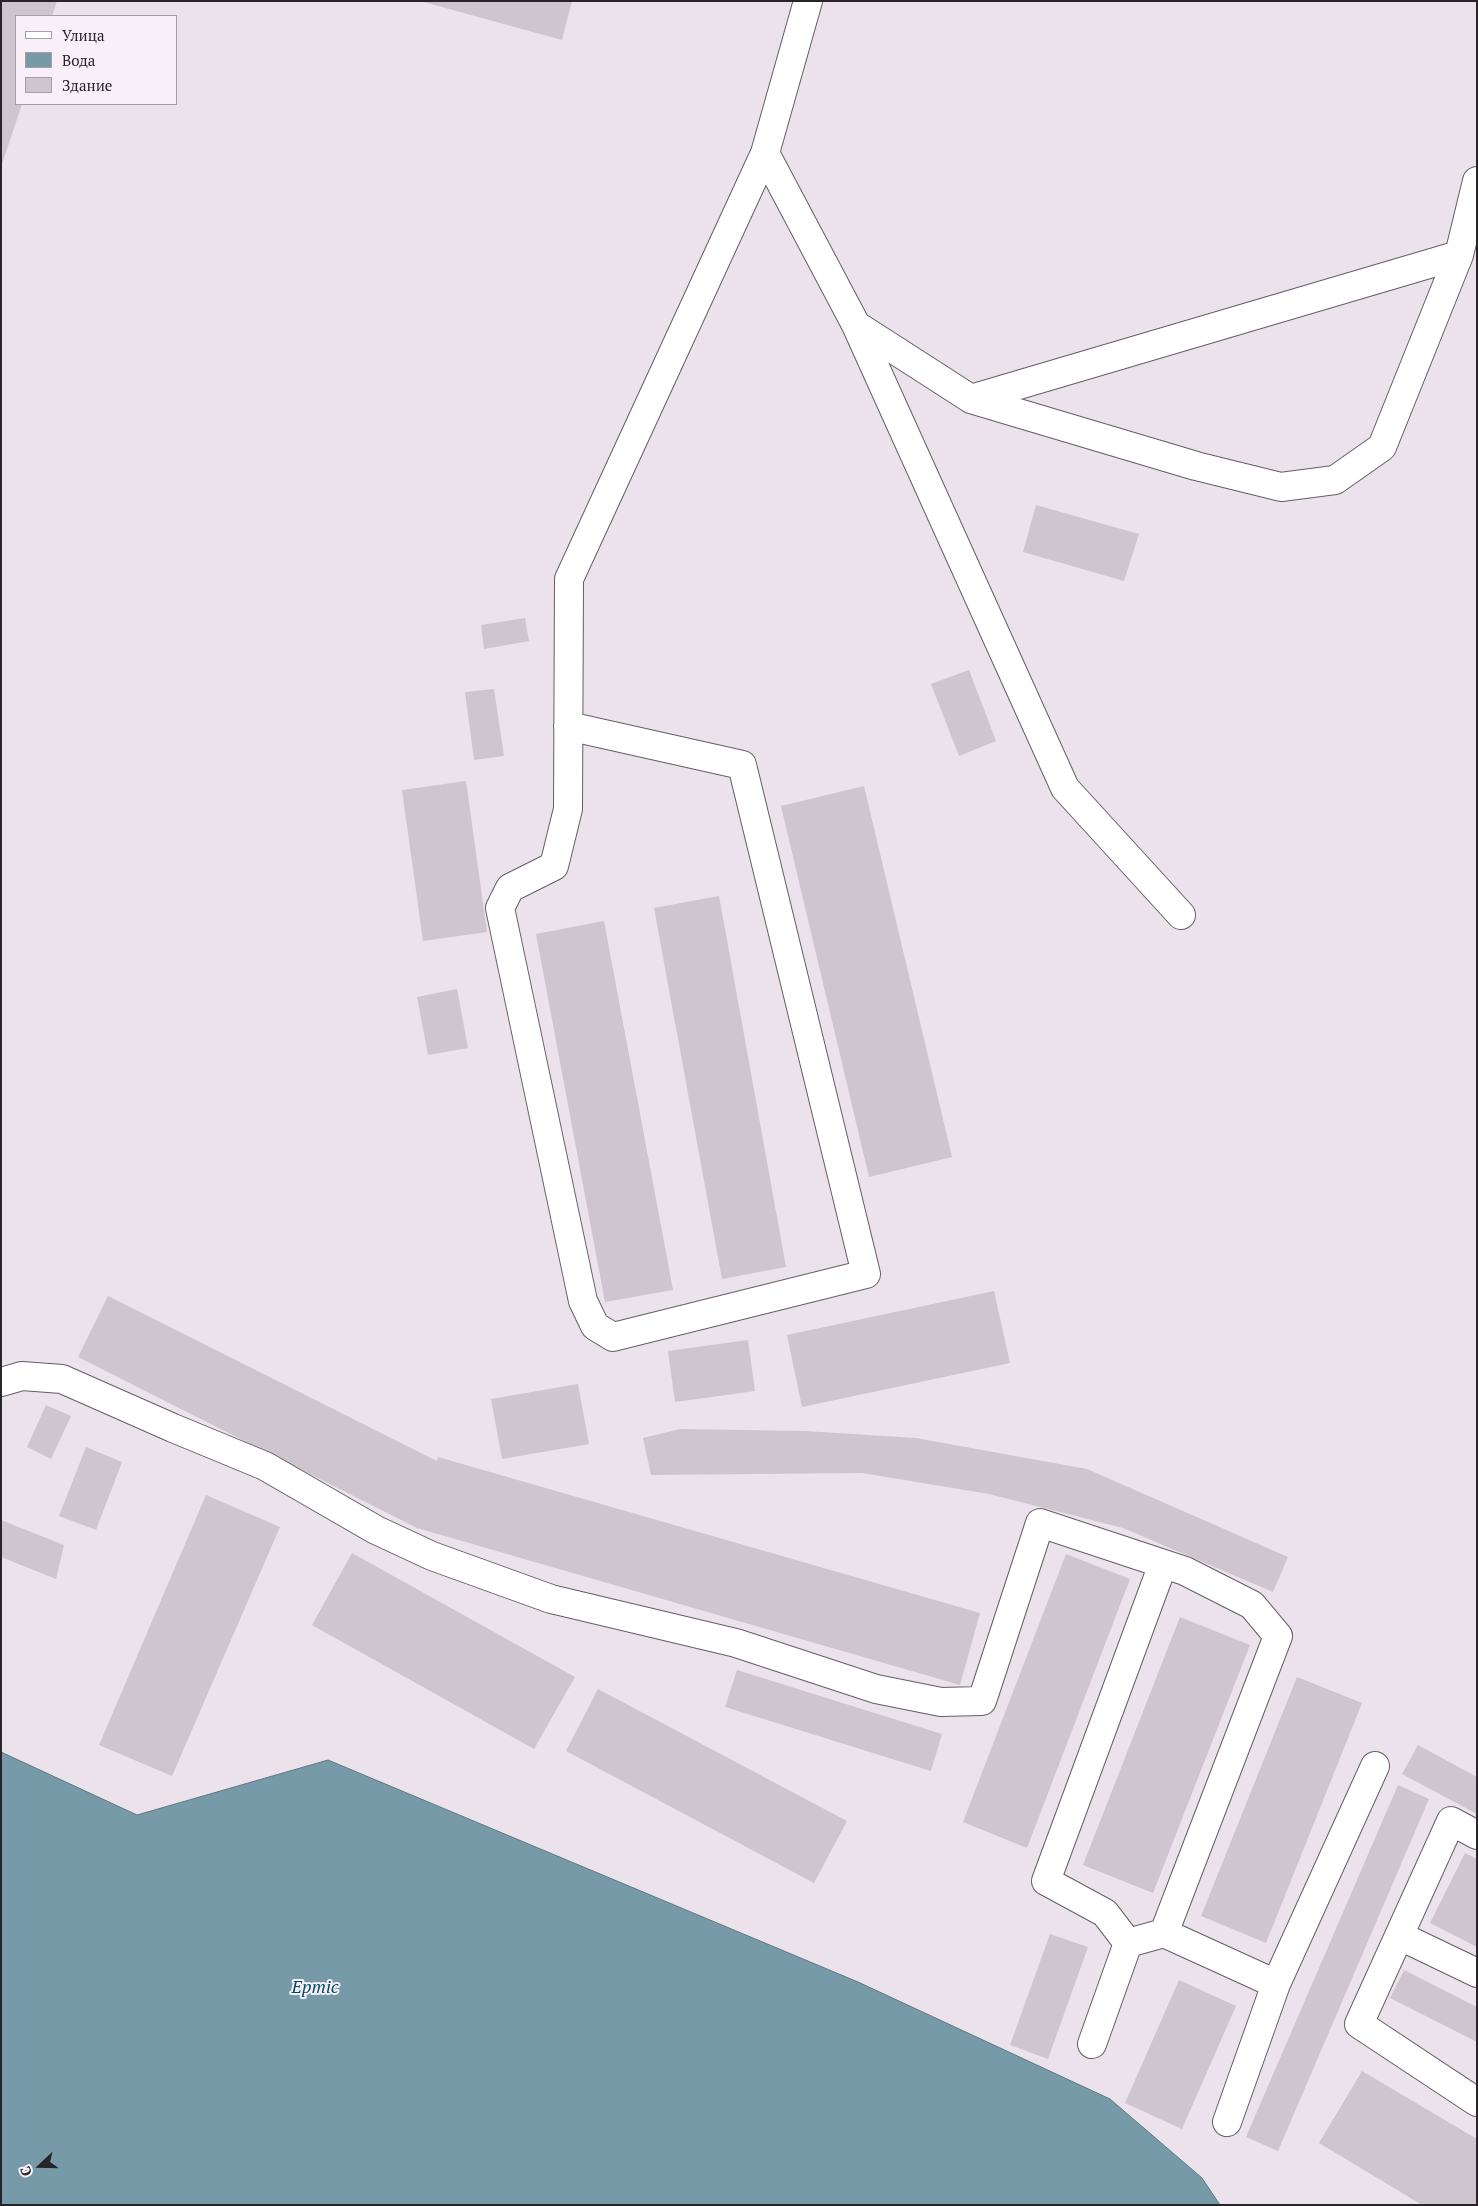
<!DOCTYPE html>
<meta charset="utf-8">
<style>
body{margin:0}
#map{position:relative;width:1478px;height:2206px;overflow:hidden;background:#ebe2eb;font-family:"PT Serif",serif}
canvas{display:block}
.frame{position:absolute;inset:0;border:2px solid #282528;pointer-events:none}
.legend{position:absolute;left:15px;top:15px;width:162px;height:90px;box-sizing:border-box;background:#f8eff8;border:1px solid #a59ea5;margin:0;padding:6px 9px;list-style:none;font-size:15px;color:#282528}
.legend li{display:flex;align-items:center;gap:10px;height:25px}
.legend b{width:25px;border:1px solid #a59ea5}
.north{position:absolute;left:15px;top:2141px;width:50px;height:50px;-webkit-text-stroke:4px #f8eff8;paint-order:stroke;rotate:249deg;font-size:14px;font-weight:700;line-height:20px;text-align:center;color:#282528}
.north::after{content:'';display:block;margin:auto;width:18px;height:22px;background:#282528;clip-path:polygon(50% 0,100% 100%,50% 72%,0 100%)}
</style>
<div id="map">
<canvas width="1478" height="2206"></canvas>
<div class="frame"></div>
<ul class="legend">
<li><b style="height:6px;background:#fff"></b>Улица</li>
<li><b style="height:14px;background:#779aa9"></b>Вода</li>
<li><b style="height:14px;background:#cec5ce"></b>Здание</li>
</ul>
<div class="north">С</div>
</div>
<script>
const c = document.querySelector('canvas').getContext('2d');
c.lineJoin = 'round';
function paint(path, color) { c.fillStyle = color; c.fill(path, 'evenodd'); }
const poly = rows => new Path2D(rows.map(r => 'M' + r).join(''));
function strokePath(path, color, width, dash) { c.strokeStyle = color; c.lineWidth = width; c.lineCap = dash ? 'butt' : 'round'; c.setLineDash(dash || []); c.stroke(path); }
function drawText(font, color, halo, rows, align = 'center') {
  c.font = font + ' "PT Serif",serif'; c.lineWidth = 4; c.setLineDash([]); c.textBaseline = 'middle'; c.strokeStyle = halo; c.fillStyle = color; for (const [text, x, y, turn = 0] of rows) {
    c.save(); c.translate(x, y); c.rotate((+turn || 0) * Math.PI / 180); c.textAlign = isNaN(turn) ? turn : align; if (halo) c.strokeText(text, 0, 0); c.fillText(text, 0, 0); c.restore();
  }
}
const water = poly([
 [1,1752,137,1815,328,1760,858,1982,1110,2099,1202,2178,1220,2205,1,2205,1,1752]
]);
const building = poly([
 [1,1,57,1,52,16,16,16,16,104,22,104,2,164],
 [420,1,572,1,562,40],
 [1036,505,1139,534,1124,581,1023,552],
 [525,618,529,641,484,649,481,625],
 [969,670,996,741,959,756,931,684],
 [494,689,504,756,474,760,465,692],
 [466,781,487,932,423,941,402,790],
 [864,786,952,1157,869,1177,781,806],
 [719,896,786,1267,722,1279,654,908],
 [604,921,673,1290,605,1302,536,934],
 [457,989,468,1048,428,1055,417,997],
 [994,1291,1010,1363,802,1407,787,1335],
 [108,1296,437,1461,438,1457,980,1613,960,1685,417,1528,78,1357],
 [748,1340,755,1391,675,1402,668,1351],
 [578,1384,589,1444,502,1459,491,1399],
 [46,1405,71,1416,51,1459,27,1447],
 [680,1429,805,1431,916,1438,1087,1469,1288,1557,1273,1592,1123,1528,989,1494,862,1473,651,1475,643,1438],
 [86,1447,122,1462,96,1530,59,1516],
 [206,1495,280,1527,172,1776,99,1745],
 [1,1520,64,1545,56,1579,1,1557],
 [352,1553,575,1677,534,1749,312,1625],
 [1066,1554,1130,1579,1027,1848,963,1822],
 [1180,1617,1250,1645,1153,1893,1083,1865],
 [737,1670,942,1734,931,1771,725,1707],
 [1297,1677,1362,1703,1266,1943,1201,1916],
 [598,1689,847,1821,814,1883,566,1751],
 [1418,1745,1477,1777,1477,1814,1402,1774],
 [1398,1785,1429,1799,1278,2151,1246,2137],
 [1465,1853,1477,1859,1477,1947,1430,1923],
 [1050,1934,1088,1947,1048,2059,1010,2045],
 [1404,1970,1477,2007,1477,2042,1390,1998],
 [1179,1980,1236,2006,1182,2129,1125,2103],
 [1362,2071,1477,2139,1476,2205,1422,2205,1319,2143]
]);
const minor = poly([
 [808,1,765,153,856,325,1065,788,1181,915],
 [856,325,971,399,1196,466,1281,487,1335,480,1382,447,1459,255,1477,181],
 [971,399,1459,255],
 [568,726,742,765,866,1274,613,1337,595,1326,583,1301,500,908,510,888,554,866,568,809,569,579,765,153],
 [1,1382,22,1376,62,1379,173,1428,265,1466,376,1530,432,1556,551,1599,736,1643,876,1689,941,1702,982,1701,1040,1523,1185,1571,1252,1605,1278,1636,1164,1933,1128,1943,1092,2044],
 [1477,1835,1451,1821,1359,2024,1477,2102],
 [1164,1933,1276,1984,1375,1766],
 [1400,1936,1477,1973],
 [1128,1943,1105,1913,1046,1881,1163,1564],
 [1227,2122,1276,1984]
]);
const waterNames = [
 ["Ертіс",315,1988]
];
paint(water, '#779aa9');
strokePath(water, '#5f7782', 1);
paint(building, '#cec5ce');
strokePath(minor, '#655e65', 30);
strokePath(minor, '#fff', 28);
drawText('italic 18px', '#004b62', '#f8eff8', waterNames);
</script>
